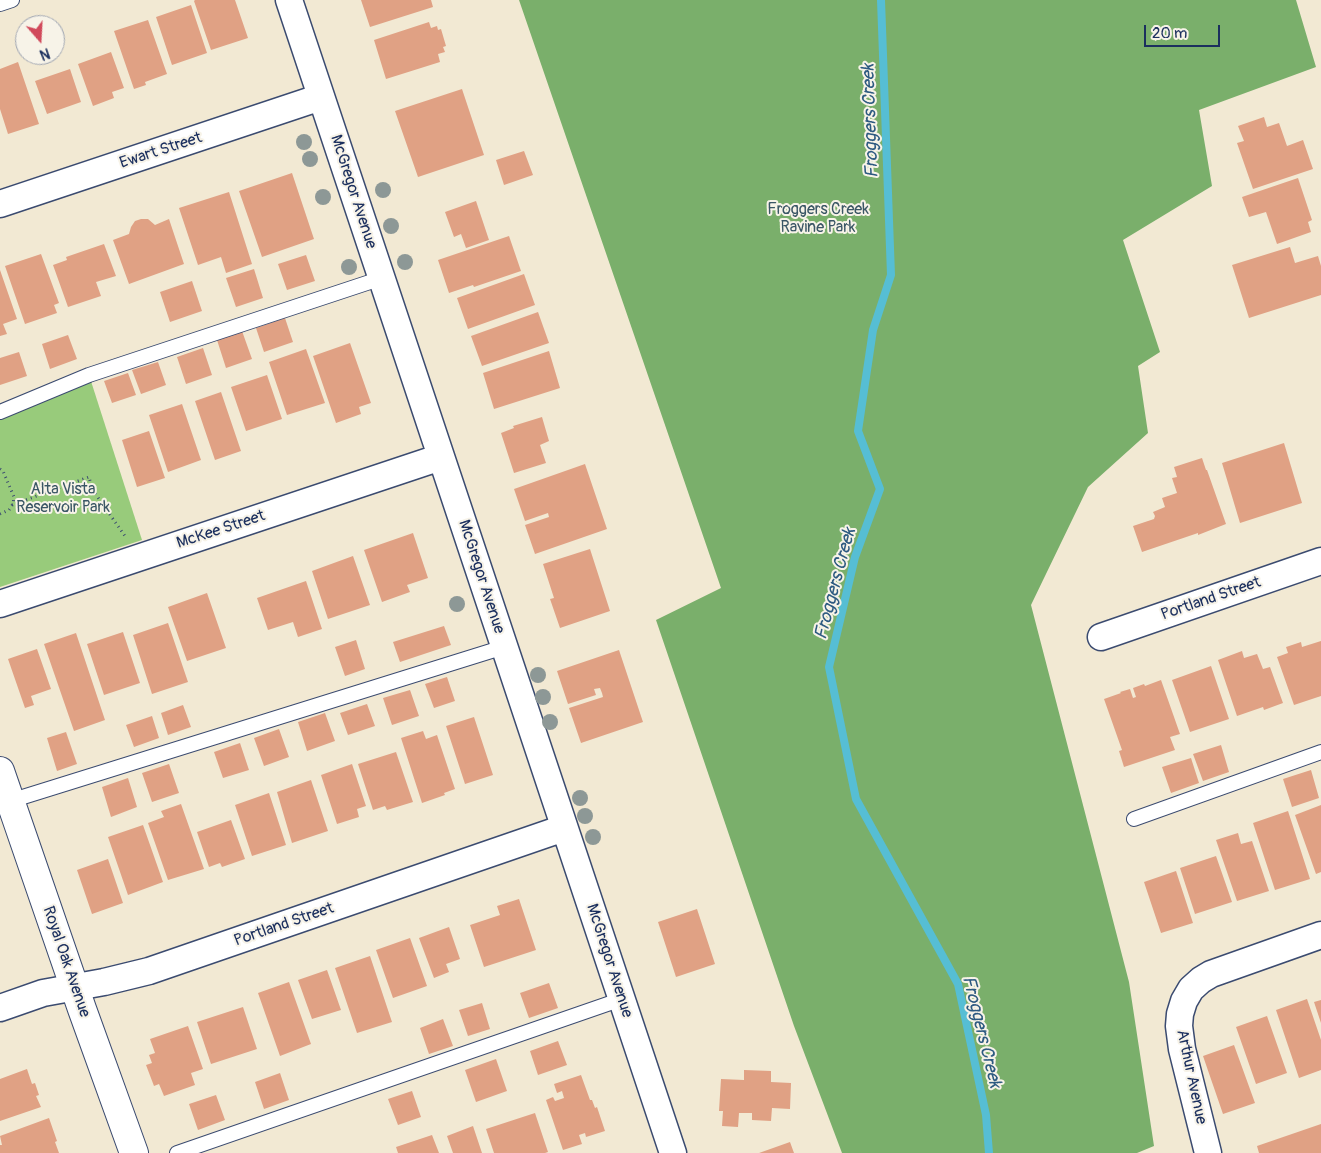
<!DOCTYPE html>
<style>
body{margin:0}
#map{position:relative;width:1321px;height:1153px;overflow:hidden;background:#f2e9d3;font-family:Pangolin,sans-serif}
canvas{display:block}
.north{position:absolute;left:15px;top:15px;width:50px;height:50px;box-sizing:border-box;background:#f7f3e8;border:1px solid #9fa5b1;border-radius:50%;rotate:161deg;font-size:14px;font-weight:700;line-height:20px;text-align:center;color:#1b2f5e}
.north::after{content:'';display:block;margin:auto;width:18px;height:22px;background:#d1495b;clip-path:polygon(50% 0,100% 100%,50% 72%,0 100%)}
.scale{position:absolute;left:1144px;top:25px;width:76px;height:22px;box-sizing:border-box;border:2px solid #1b2f5e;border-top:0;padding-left:6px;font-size:15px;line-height:18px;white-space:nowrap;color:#1b2f5e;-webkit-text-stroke:4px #f7f3e8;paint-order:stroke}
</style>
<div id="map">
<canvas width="1321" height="1153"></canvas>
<div class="north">N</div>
<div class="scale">20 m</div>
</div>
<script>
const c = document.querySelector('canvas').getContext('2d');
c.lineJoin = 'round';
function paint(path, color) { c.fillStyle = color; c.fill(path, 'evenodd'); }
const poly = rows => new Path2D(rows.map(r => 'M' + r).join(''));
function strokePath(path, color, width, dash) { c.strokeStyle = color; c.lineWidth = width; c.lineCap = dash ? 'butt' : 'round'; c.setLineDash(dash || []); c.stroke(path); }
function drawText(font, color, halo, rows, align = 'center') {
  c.font = font + ' Pangolin,sans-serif'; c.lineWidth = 4; c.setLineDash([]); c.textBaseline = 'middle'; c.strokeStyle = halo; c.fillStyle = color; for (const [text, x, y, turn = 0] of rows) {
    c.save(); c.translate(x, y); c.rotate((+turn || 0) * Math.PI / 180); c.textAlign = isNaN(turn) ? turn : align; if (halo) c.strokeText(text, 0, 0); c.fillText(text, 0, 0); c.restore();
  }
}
const green = poly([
 [89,375,142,540,0,587,0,412]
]);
const forest = poly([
 [519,0,1296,0,1316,67,1199,110,1212,186,1123,240,1160,352,1138,366,1148,433,1088,487,1031,605,1129,982,1154,1146,1137,1153,842,1153,794,1026,656,620,721,588]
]);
const stream = poly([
 [881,0,891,275,873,330,858,431,880,489,855,557,829,667,856,799,958,984,986,1115,989,1153]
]);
const building = poly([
 [195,0,235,0,248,38,211,50,194,1],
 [361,0,431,0,433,7,370,27],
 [191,5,207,53,172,65,156,17],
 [148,20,167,74,145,82,146,85,134,89,114,31],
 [429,22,431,28,437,26,438,30,441,29,446,46,443,47,445,52,438,54,440,62,386,79,374,40],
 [111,52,124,88,112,92,114,98,93,106,78,64],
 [18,62,39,124,8,134,0,109,0,69],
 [70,69,81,102,47,114,35,81],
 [462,89,484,155,418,177,395,111],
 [1264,117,1267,127,1279,123,1287,146,1303,140,1313,169,1253,189,1237,143,1244,141,1238,126],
 [524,151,533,175,504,185,496,160],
 [292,173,314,239,262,257,239,191],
 [1298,178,1312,220,1308,222,1311,232,1277,244,1266,212,1249,217,1242,197],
 [229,192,252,264,226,273,221,257,198,265,179,208],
 [476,201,489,240,466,248,461,234,454,237,445,212],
 [141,219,148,219,155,225,169,219,184,264,129,284,113,240,129,234,131,227,135,221],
 [509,236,521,271,474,287,473,285,449,293,438,260],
 [104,244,116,276,96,282,101,296,68,307,53,265,67,260,66,257],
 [1290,247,1295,263,1318,256,1321,266,1321,295,1249,318,1232,265],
 [41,254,59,303,54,305,57,313,25,324,5,266],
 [306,255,315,281,287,290,278,264],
 [254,269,263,298,236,307,226,278],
 [0,270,17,319,3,324,7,334,0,336],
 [524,274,535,305,468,329,457,298],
 [192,281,202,311,170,322,160,292],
 [538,312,549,343,482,366,471,336],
 [285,318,293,342,264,352,256,328],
 [242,331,252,359,226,368,217,340],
 [68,335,77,359,50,369,42,344],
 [350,343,371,403,359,407,361,414,336,423,313,356],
 [203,348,212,375,186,384,177,357],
 [306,349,325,403,287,415,269,362],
 [549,351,560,388,494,409,483,373],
 [19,352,27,376,0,385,0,358],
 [158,362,166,385,141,394,132,370],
 [128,373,136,395,112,403,104,381],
 [267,375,282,419,246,431,231,387],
 [221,392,241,451,215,460,195,401],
 [182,404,201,460,168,472,149,415],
 [542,417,549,441,540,445,546,463,514,473,501,433,514,428,513,426],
 [149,431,165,478,137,487,122,440],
 [1284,443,1302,503,1240,523,1222,463],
 [1202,458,1206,470,1207,470,1226,524,1198,535,1198,533,1142,552,1133,526,1154,519,1155,516,1153,512,1165,507,1162,498,1177,493,1172,478,1177,477,1174,467],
 [585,464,607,529,535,554,525,525,549,517,548,513,525,521,514,489],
 [413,533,428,578,407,585,410,592,382,602,364,550],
 [590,549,610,611,560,628,550,599,554,598,543,564],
 [353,556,370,605,328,619,312,571],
 [306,581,322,629,298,637,293,622,268,630,257,598],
 [207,593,226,648,187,661,168,607],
 [168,623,188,682,152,694,133,635],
 [444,626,451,645,400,662,393,642],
 [123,632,140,683,104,695,87,644],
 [76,633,105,720,74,731,44,644],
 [356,640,365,669,345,676,335,647],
 [1321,641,1321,696,1294,705,1277,657,1288,653,1286,647,1301,642,1302,647],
 [37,649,51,689,31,696,34,705,25,708,8,659],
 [619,650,643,722,581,743,569,708,603,697,602,693,600,688,594,689,596,695,568,704,557,671],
 [1242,651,1244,658,1257,654,1263,669,1270,667,1283,703,1264,710,1263,707,1237,716,1218,660],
 [1211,666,1229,719,1190,732,1172,680],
 [447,677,455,701,434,708,425,684],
 [1161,680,1180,734,1170,737,1175,750,1124,767,1119,751,1122,750,1104,699,1121,693,1120,692,1130,689,1133,698,1136,697,1133,688,1144,684,1145,686],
 [410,690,419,716,392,725,383,698],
 [367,704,375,726,348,735,340,713],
 [183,705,191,727,168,735,161,713],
 [325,713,335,741,307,751,298,722],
 [152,716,159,738,134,747,126,725],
 [474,717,493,775,465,784,446,726],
 [279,729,289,757,264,766,254,738],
 [423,731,426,739,437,735,455,789,444,793,445,795,422,803,401,738],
 [66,732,77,764,57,771,47,738],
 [240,743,249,770,223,778,214,752],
 [1221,745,1229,772,1203,781,1193,754],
 [396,752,413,802,387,810,385,806,373,810,358,764],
 [1191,758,1199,783,1171,793,1162,767],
 [169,764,179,793,152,802,142,773],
 [352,764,366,806,357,809,359,817,337,824,321,775],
 [1311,770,1319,798,1292,807,1283,779],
 [128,778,137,807,111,817,102,787],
 [311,780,328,831,292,843,277,792],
 [269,793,286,845,252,856,235,805],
 [181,804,204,869,168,880,148,823,164,817,161,811],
 [1321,805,1321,872,1316,874,1295,815],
 [1288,811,1310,879,1275,890,1253,823],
 [231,820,245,859,222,867,220,863,209,867,197,832],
 [143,825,163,882,128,895,108,837],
 [1238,833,1241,844,1252,841,1269,891,1237,901,1216,840],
 [1216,856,1232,902,1195,914,1180,868],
 [108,859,123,903,92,914,77,870],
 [1176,871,1193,923,1161,933,1144,882],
 [519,899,536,950,484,967,470,925,500,915,497,906],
 [697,909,715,964,676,977,658,922],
 [449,927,460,959,446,964,449,972,434,978,419,938],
 [410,938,427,986,393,998,376,950],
 [370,956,392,1022,357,1033,335,968],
 [327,970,341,1010,312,1019,298,980],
 [289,982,311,1044,280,1056,258,993],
 [549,983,558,1008,529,1018,520,993],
 [1307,999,1321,1040,1321,1070,1299,1078,1276,1010],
 [1321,1000,1321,1023,1314,1002],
 [482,1003,490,1029,468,1036,459,1010],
 [243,1007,257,1049,211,1064,197,1022],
 [1267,1016,1287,1073,1256,1084,1236,1027],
 [443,1019,453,1046,429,1054,420,1028],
 [188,1026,203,1069,191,1073,195,1085,164,1096,159,1084,154,1086,146,1065,152,1063,149,1055,155,1053,150,1039],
 [558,1041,567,1065,538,1075,530,1051],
 [1234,1045,1255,1103,1223,1114,1203,1056],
 [496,1059,507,1091,476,1102,465,1070],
 [27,1069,32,1084,35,1083,39,1095,36,1096,41,1107,0,1121,0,1079],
 [744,1070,771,1071,771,1082,791,1083,790,1109,772,1108,771,1121,752,1120,752,1113,739,1113,738,1127,722,1126,723,1111,719,1111,721,1079,744,1080],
 [280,1073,289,1100,264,1109,255,1082],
 [581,1075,590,1100,592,1100,595,1108,597,1107,605,1131,586,1137,585,1133,579,1135,582,1144,563,1150,546,1100,553,1097,555,1101,564,1098,562,1091,557,1093,554,1084],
 [412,1091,421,1117,398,1125,388,1099],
 [216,1095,225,1120,198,1130,189,1104],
 [535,1113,548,1152,545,1153,494,1153,486,1129],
 [49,1118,57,1141,55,1142,59,1153,0,1153,0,1145,2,1145,0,1136],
 [1321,1124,1321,1153,1259,1153,1257,1146],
 [473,1126,482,1153,453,1153,447,1136],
 [432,1135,439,1153,398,1153,396,1147],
 [790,1142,794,1153,759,1153]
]);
const path = poly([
 [0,469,3,471,14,497,13,504,9,510,0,514],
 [12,505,89,477,92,489,125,536]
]);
const service = poly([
 [0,4,12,0],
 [0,412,89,375,382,278],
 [10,801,504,647],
 [1134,819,1321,752],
 [177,1153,622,999]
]);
const minor = poly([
 [289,0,673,1153],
 [0,204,321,97],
 [0,604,441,457],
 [1101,637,1321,561],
 [0,1008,43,993,104,982,149,971,564,828],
 [1208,1153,1182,1049,1179,1026,1180,1014,1184,1001,1191,989,1201,980,1211,974,1321,935]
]);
const tertiary = poly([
 [0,771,82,1009,134,1153]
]);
const trees = [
 [304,142],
 [310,159],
 [383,190],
 [323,197],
 [391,226],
 [405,262],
 [349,267],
 [457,604],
 [538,675],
 [543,697],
 [550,722],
 [580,798],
 [585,816],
 [593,837]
];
const streetNames = [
 ["Ewart Street",161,151,-18],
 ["McGregor Avenue",353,192,72],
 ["McKee Street",221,530,-18],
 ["McGregor Avenue",481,577,72],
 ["Portland Street",1211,599,-19],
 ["Portland Street",284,925,-19],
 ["McGregor Avenue",609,961,72],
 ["Royal Oak Avenue",66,962,71],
 ["Arthur Avenue",1191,1077,78]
];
const parkNames = [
 ["Froggers Creek",818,210],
 ["Ravine Park",818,228],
 ["Alta Vista",63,490],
 ["Reservoir Park",63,508]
];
const waterNames = [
 ["Froggers Creek",871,121,-92],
 ["Froggers Creek",836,584,-75],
 ["Froggers Creek",981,1032,76]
];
paint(green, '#98cb7b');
paint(forest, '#7aaf6b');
strokePath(stream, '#56bed4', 8);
paint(building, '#e0a184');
strokePath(service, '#3b4b70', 16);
strokePath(minor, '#3b4b70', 29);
strokePath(tertiary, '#3b4b70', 30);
strokePath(path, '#3b4b70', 3, [1, 4]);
strokePath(service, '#fff', 14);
strokePath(minor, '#fff', 26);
strokePath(tertiary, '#fff', 28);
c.fillStyle = '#8d9896';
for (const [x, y] of trees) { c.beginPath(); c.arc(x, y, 8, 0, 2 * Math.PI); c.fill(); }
drawText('16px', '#1b2f5e', '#f7f3e8', streetNames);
drawText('16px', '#3a5665', '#f7f3e8', parkNames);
drawText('italic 18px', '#2d5a81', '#f7f3e8', waterNames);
</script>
